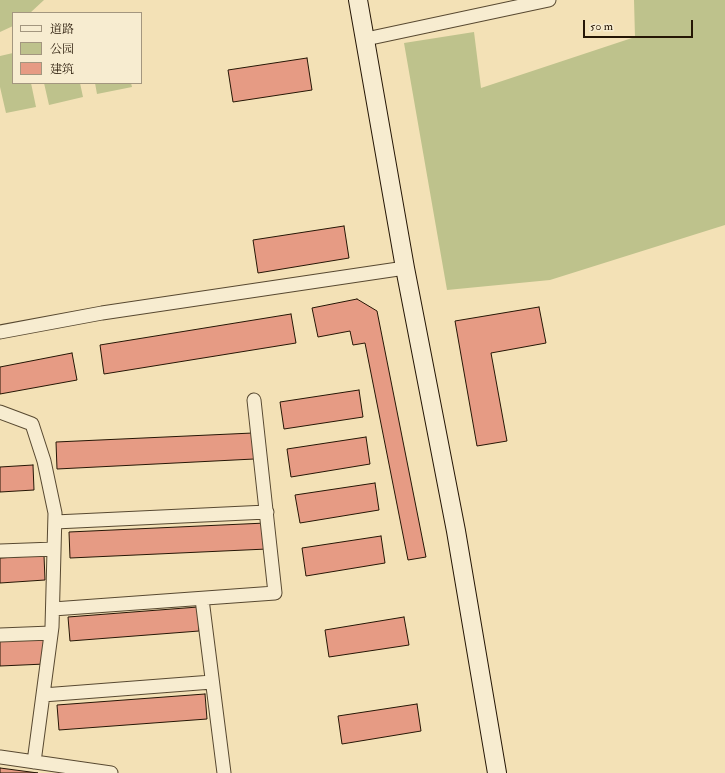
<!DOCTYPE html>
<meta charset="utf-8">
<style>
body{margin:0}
#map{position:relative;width:725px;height:773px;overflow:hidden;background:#f3e1b6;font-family:"IM FELL Double Pica","Noto Serif SC",serif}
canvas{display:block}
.legend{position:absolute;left:12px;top:12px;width:130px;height:72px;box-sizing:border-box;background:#f7ecd0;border:1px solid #a3967f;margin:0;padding:5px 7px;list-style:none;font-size:12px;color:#251605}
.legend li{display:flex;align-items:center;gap:8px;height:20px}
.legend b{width:20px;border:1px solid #a3967f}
.scale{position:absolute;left:583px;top:20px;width:110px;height:18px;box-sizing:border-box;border:2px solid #251605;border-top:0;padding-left:5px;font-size:12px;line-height:14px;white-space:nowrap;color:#251605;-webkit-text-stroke:3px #f7ecd0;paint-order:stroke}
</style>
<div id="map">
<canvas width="725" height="773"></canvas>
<ul class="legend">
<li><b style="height:5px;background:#f7ecd0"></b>道路</li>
<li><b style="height:11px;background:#bec28c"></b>公园</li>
<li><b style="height:11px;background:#e69b84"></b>建筑</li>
</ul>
<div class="scale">50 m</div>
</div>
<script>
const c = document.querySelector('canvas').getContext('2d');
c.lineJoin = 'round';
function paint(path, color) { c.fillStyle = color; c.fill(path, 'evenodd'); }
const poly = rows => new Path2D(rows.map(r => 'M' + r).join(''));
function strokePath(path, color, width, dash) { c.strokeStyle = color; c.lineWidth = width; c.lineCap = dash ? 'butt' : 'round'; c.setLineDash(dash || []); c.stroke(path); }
const green = poly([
 [0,0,44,0,30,13,13,13,13,26,0,32],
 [634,0,725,0,725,225,550,280,447,290,404,43,474,32,481,88,635,37],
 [13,53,13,83,31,83,36,107,6,113,0,87,0,56],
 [44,83,80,83,83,97,49,105],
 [95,83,131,83,132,87,97,94]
]);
const building = poly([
 [307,58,312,90,233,102,228,70,307,58],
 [344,226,349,258,258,273,253,240,344,226],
 [357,299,377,311,426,557,408,560,365,343,353,345,350,331,318,337,312,308,357,299],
 [539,307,546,343,491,353,507,441,477,446,455,321,539,307],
 [291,314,296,343,104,374,100,345,291,314],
 [72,353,77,380,0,394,0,367,72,353],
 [359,390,363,417,284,429,280,402,359,390],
 [253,433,254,459,57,469,56,442,253,433],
 [366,437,370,464,291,477,287,449,366,437],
 [33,465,34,490,0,492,0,467,33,465],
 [375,483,379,510,300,523,295,495,375,483],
 [266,523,267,549,70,558,69,532,266,523],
 [381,536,385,563,306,576,302,548,381,536],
 [44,555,45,580,0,583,0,558,44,555],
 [198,607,199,631,70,641,68,617,198,607],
 [404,617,409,645,329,657,325,630,404,617],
 [44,639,45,664,0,666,0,641,44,639],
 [205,694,207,719,59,730,57,705,205,694],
 [417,704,421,731,342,744,338,716,417,704],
 [0,768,38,773,0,773,0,768]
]);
const street = poly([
 [366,39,549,0],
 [0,332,102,313,405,268],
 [0,412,32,424,44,461,55,513,52,627,34,762],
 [55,522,267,512],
 [0,551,54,549],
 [202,599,224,773],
 [53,609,275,593,254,400],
 [0,635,51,633],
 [43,695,212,682],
 [0,757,111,773]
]);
const secondary = poly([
 [358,0,405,268,456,531,497,773]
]);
paint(green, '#bec28c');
paint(building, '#e69b84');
strokePath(building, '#251605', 1);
strokePath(street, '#584931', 15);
strokePath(secondary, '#251605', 20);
strokePath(street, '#f7ecd0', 13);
strokePath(secondary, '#f7ecd0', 18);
</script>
